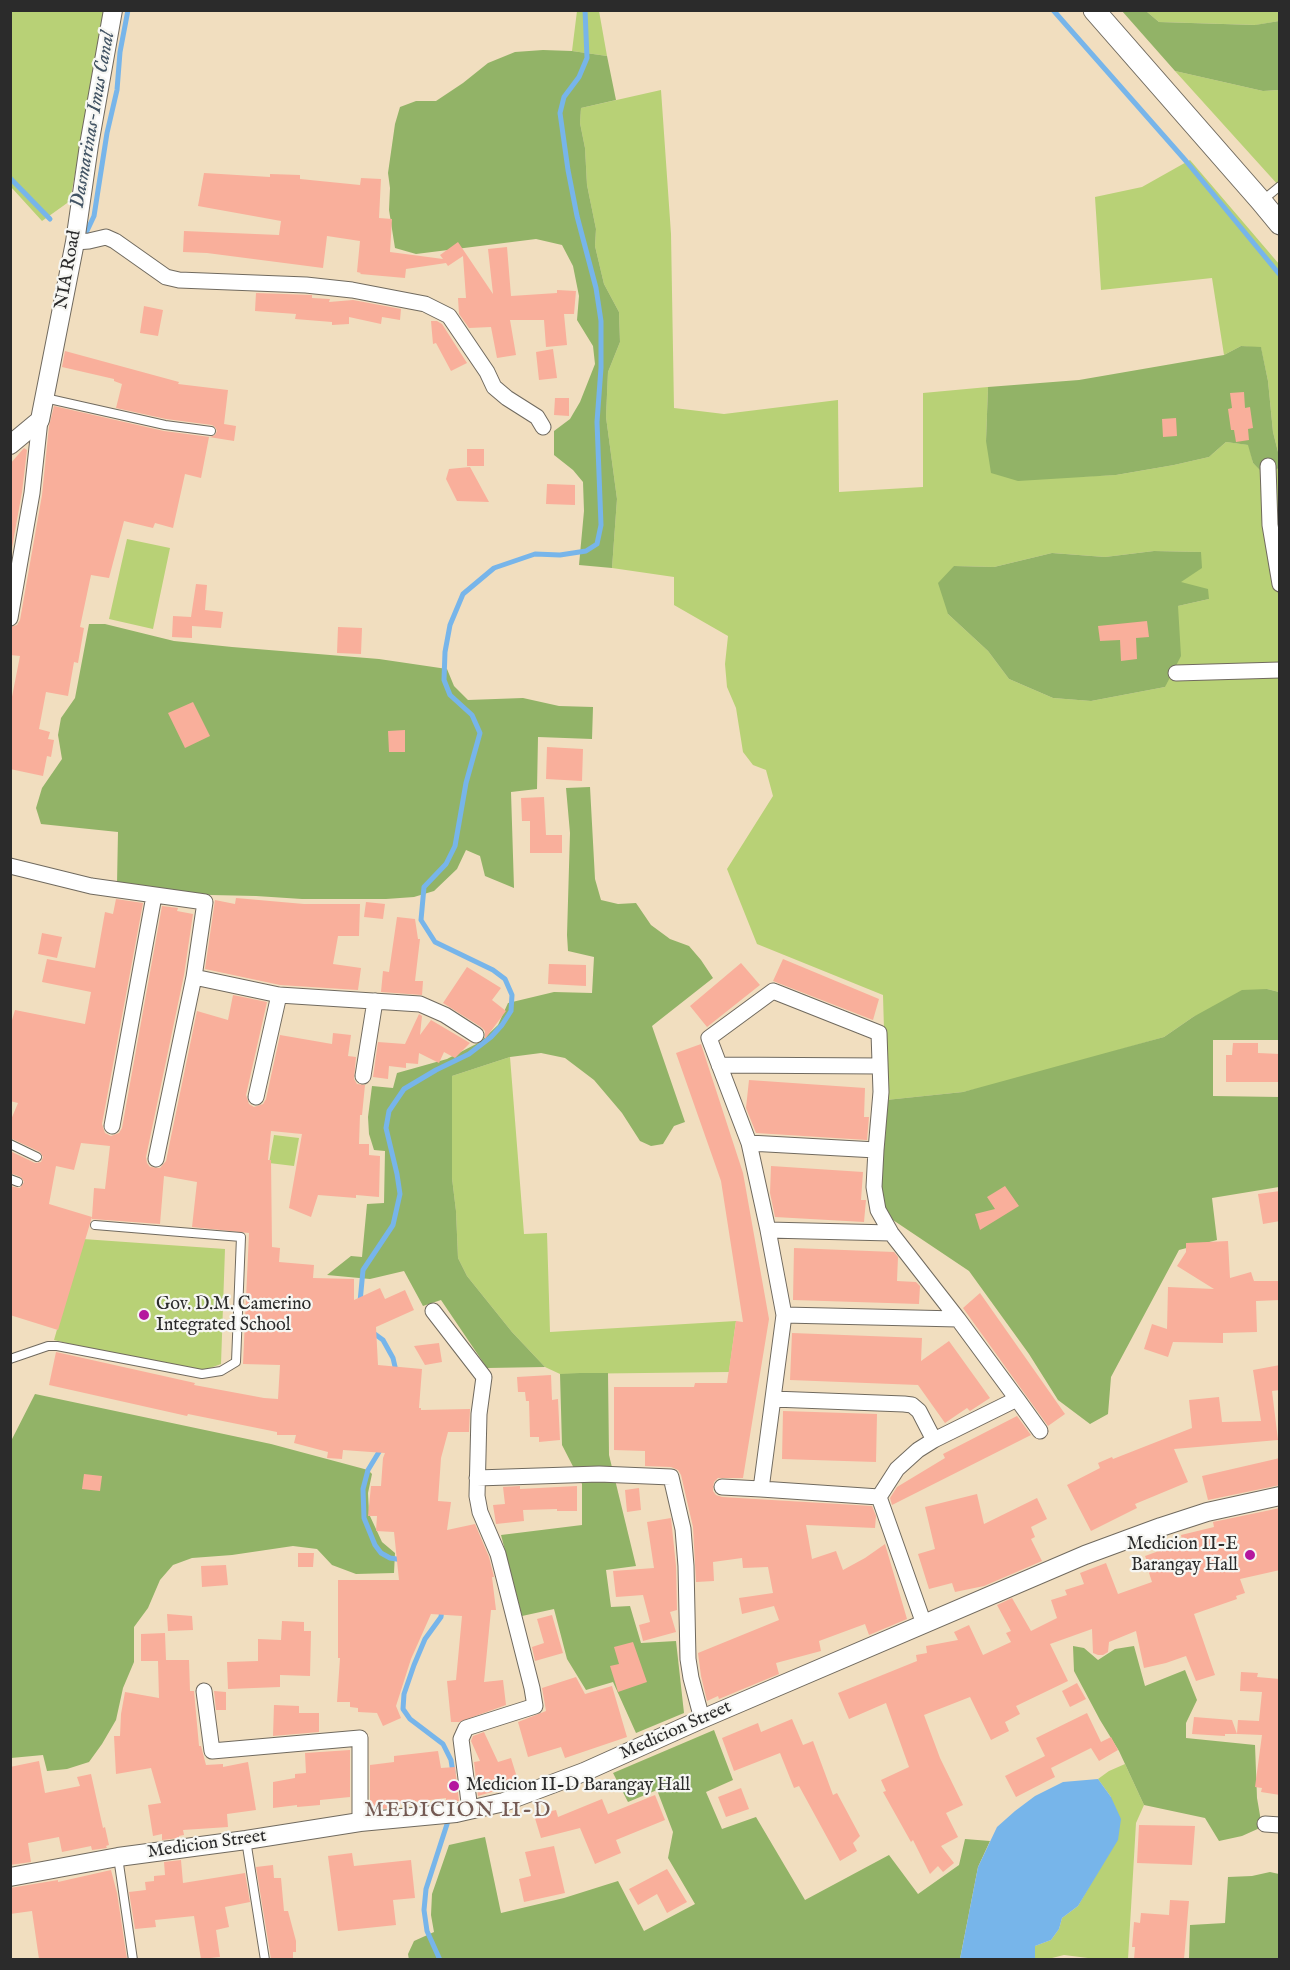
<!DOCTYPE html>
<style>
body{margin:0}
#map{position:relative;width:1290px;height:1970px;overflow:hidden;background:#f1debf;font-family:"IM FELL English",serif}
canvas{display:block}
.frame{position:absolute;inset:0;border:12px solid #2b2b2b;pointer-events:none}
</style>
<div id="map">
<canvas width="1290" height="1970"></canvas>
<div class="frame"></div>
</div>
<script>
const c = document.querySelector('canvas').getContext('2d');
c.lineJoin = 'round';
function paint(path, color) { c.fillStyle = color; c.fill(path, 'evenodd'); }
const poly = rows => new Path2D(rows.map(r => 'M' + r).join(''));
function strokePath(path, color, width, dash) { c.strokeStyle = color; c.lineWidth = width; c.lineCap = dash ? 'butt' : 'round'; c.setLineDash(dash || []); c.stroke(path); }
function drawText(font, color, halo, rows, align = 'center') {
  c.font = font + ' "IM FELL English",serif'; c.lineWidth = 4.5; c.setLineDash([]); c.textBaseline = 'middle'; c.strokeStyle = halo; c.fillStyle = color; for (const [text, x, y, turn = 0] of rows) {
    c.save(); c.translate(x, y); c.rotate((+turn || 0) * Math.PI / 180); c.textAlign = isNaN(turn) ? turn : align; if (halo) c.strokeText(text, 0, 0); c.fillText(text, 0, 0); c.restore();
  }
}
const green = poly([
 [11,11,105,11,70,201,42,221,11,187],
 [577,11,599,11,607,56,572,51],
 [1146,11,1279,11,1279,21,1256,25,1159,22],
 [1175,71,1263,91,1279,90,1279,186],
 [661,90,671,234,674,408,724,414,838,400,839,492,923,487,923,393,988,387,986,441,1072,477,1116,475,1174,465,1209,457,1226,442,1249,445,1253,463,1265,474,1279,468,1279,992,1267,989,1193,1017,1164,1037,1011,1081,963,1092,886,1100,883,995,757,944,727,869,773,796,766,770,753,765,743,752,736,708,727,687,725,664,728,636,674,605,674,577,612,568,617,499,606,417,608,372,620,342,619,312,604,284,595,246,596,229,587,185,585,148,580,123,581,108],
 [1154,551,1201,552,1180,582,1209,599,1178,606,1165,687,1091,701,1053,698,1009,679,988,651,948,614,954,566,994,567,1052,553,1105,557],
 [1190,160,1279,264,1279,456,1273,432,1268,381,1261,348,1241,346,1224,355,1212,278,1101,290,1095,197,1142,187],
 [127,539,170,548,153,629,109,619],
 [510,1057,524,1234,547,1233,550,1332,736,1321,729,1372,560,1374,545,1367,512,1332,467,1276,458,1258,456,1211,452,1178,452,1076],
 [274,1135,299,1138,294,1166,269,1163],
 [83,1239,225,1249,221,1364,194,1374,54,1340],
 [1125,1764,1144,1805,1136,1823,1128,1959,1096,1959,1064,1955,1048,1959,1035,1959,1035,1946,1051,1940,1059,1929,1062,1918,1078,1906,1104,1861,1111,1797,1098,1779,1109,1771]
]);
const forest = poly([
 [1122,11,1146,11,1159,22,1255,25,1279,21,1279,90,1263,91,1175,71],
 [543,50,572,51,607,56,616,100,581,108,580,123,585,148,587,185,596,229,595,246,604,284,619,312,620,342,608,372,606,417,617,499,612,568,579,565,584,511,583,482,573,470,554,455,554,431,570,419,580,402,595,364,593,346,577,320,579,296,573,266,562,245,536,239,416,254,395,248,389,210,390,188,388,173,395,124,400,107,416,101,436,101,463,83,488,63,515,52],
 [1241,346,1261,347,1268,381,1273,432,1279,456,1279,468,1265,475,1253,463,1248,445,1226,442,1209,457,1174,465,1116,475,1018,481,991,473,986,441,988,387,1079,380,1224,355],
 [1154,551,1201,552,1202,568,1181,582,1208,589,1209,599,1178,606,1181,656,1165,687,1091,701,1053,698,1009,679,988,651,948,614,938,583,954,566,994,567,1052,553,1105,557],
 [89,624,105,624,174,641,232,647,379,659,447,669,454,686,468,700,523,698,559,706,593,707,592,739,538,737,537,789,511,792,514,888,485,876,480,856,466,850,457,869,434,891,414,897,386,899,302,899,256,896,211,895,117,884,118,832,41,824,36,808,42,788,62,759,58,735,61,718,75,698],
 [590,787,595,879,601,900,618,904,636,903,651,925,670,939,689,946,701,960,713,978,652,1026,685,1122,674,1126,663,1144,651,1146,640,1141,622,1113,594,1080,565,1058,541,1053,510,1057,452,1076,452,1178,456,1211,458,1258,467,1276,512,1332,545,1367,487,1368,441,1300,423,1306,404,1271,370,1279,327,1275,351,1256,362,1257,367,1204,384,1203,385,1151,374,1150,369,1134,368,1117,372,1086,393,1088,397,1073,447,1059,480,1042,498,1025,508,1003,554,992,592,993,594,957,568,951,567,935,570,833,566,788],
 [1267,989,1279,992,1279,1040,1213,1040,1213,1096,1279,1097,1279,1187,1212,1198,1217,1240,1179,1250,1111,1377,1108,1414,1090,1424,1058,1400,1029,1354,969,1271,884,1214,880,1193,886,1127,886,1100,963,1092,1164,1037,1193,1017,1242,990],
 [580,1373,608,1373,609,1455,636,1566,606,1570,611,1607,630,1606,641,1643,676,1641,684,1713,636,1733,613,1682,586,1690,567,1659,554,1609,522,1616,501,1535,582,1525,582,1484,562,1445,560,1374],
 [35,1394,271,1444,368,1470,372,1474,368,1493,369,1514,382,1542,395,1553,394,1573,356,1574,332,1565,317,1549,293,1546,232,1555,192,1558,173,1565,160,1580,148,1608,134,1627,134,1662,123,1688,116,1720,102,1744,89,1762,67,1769,47,1771,43,1755,11,1758,10,1443],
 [1073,1646,1084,1648,1098,1660,1115,1649,1134,1646,1145,1686,1185,1670,1197,1700,1186,1723,1186,1738,1255,1745,1257,1798,1262,1827,1242,1836,1219,1841,1205,1818,1144,1805,1119,1751,1100,1720,1074,1671],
 [714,1730,733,1780,706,1792,722,1829,756,1817,805,1900,889,1855,918,1894,959,1865,965,1839,990,1841,978,1867,960,1959,409,1960,408,1954,414,1941,434,1932,431,1915,432,1894,449,1845,485,1837,501,1913,564,1898,618,1881,644,1931,695,1904,668,1858,673,1832,657,1790,628,1802,613,1773],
 [1270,1872,1279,1874,1279,1959,1189,1959,1190,1925,1225,1923,1228,1877,1252,1876]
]);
const water = poly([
 [1098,1779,1111,1797,1121,1819,1118,1840,1078,1906,1062,1918,1059,1929,1051,1940,1035,1946,1035,1959,960,1959,978,1867,997,1827,1015,1811,1035,1796,1063,1782]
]);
const stream = poly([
 [1053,10,1186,161,1280,275],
 [10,178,50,219],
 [86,233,94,216,107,133,117,90,120,52,128,10],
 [360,1302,363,1270,393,1225,400,1194,397,1174,386,1128,389,1111,404,1089,436,1070,469,1054,491,1037,502,1025,511,1011,512,995,505,979,493,970,435,942,421,920,424,887,446,864,455,846,466,783,480,733,472,715,450,695,444,680,445,652,450,625,463,594,494,568,535,554,560,555,586,551,597,544,601,525,597,422,601,368,601,321,596,288,577,216,568,170,560,113,564,97,579,77,587,58,585,10],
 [372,1332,383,1340,393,1358,396,1371],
 [382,1447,368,1470,363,1489,364,1518,375,1545,381,1553,390,1558,403,1560],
 [442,1609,441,1617,425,1639,414,1665,404,1694,403,1709,410,1719,443,1744,451,1760,453,1773],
 [440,1960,427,1931,424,1910,426,1889,449,1818]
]);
const building = poly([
 [204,173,270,177,270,174,300,175,300,179,360,185,361,178,381,179,379,218,392,219,390,252,443,259,440,255,458,242,493,294,488,249,507,247,511,296,557,293,557,290,576,291,574,314,564,314,567,345,546,347,544,320,510,320,516,355,497,358,491,327,469,328,459,314,458,298,466,298,463,256,448,266,446,263,406,269,405,278,360,274,361,273,357,272,360,241,327,236,323,268,207,253,183,252,184,231,279,235,281,221,198,206],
 [256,293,312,295,312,298,330,299,329,302,353,300,401,309,400,320,382,317,381,324,349,317,349,324,332,325,332,322,295,319,296,314,255,311],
 [144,306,163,310,158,336,140,333],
 [431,321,437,321,442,324,467,363,451,371,436,343,433,344],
 [553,349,557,378,539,380,536,352],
 [65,351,179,382,178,384,228,390,224,424,236,426,234,441,209,437,201,478,185,474,173,528,155,523,153,528,124,521,109,578,91,575,80,627,84,628,78,663,74,662,68,696,46,692,39,729,50,732,48,739,54,740,51,757,47,756,43,776,10,769,10,707,20,656,10,655,10,627,17,625,20,620,42,495,49,426,54,406,164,431,210,437,215,435,217,431,215,427,212,425,166,419,116,408,122,384,114,381,114,379,62,367],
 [1244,392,1245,408,1250,407,1253,428,1248,429,1249,440,1236,442,1234,430,1231,430,1228,409,1232,408,1230,393],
 [555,398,569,398,569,416,554,415],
 [1176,418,1177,436,1163,437,1162,419],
 [24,448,27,450,22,492,10,559,10,464],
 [467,449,484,449,484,466,467,466],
 [470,467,489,502,457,501,446,479,449,469],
 [547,484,575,485,575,505,546,504],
 [196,584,207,585,205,610,223,612,221,628,192,626,192,638,172,637,173,616,191,617],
 [1147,621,1149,637,1136,638,1137,659,1121,661,1120,640,1100,641,1098,626],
 [338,627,362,628,361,654,337,653],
 [193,702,210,736,185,748,168,713],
 [405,730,405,752,389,752,388,731],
 [547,747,583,749,582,781,546,779],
 [544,797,546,835,562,835,562,853,530,853,530,821,522,821,521,798],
 [236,898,304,904,360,904,359,936,338,936,333,964,361,968,358,990,280,985,205,969,215,900,235,904],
 [116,899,143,903,102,1124,105,1133,111,1136,119,1133,122,1128,162,906,178,908,177,911,193,914,184,975,146,1157,147,1163,150,1167,160,1168,166,1161,197,1011,228,1020,233,995,267,1002,246,1095,249,1104,254,1107,263,1104,266,1099,280,1035,332,1044,333,1033,351,1035,348,1056,356,1057,354,1079,357,1084,365,1085,362,1115,360,1115,359,1144,369,1144,369,1155,380,1156,379,1197,356,1195,356,1198,318,1195,311,1217,289,1208,302,1134,271,1131,268,1160,271,1160,272,1247,280,1248,279,1262,314,1265,313,1278,354,1279,354,1300,380,1288,385,1299,405,1290,414,1310,376,1327,378,1365,422,1369,419,1408,421,1408,421,1410,470,1409,469,1432,448,1432,441,1458,438,1501,451,1502,447,1530,475,1524,489,1557,494,1577,492,1577,496,1610,491,1610,484,1682,503,1680,506,1705,459,1722,451,1722,447,1681,456,1680,462,1616,431,1614,411,1659,396,1706,401,1718,383,1726,377,1713,358,1712,358,1708,350,1707,350,1702,337,1702,340,1658,338,1658,338,1580,399,1580,394,1532,376,1531,377,1516,368,1516,371,1486,381,1486,383,1458,385,1453,343,1450,342,1459,327,1458,328,1452,294,1443,296,1435,277,1435,277,1432,188,1414,187,1416,49,1385,56,1352,195,1383,194,1385,264,1398,278,1399,280,1365,243,1364,249,1233,192,1227,197,1182,164,1176,160,1224,92,1219,92,1217,58,1330,10,1315,10,1186,20,1188,24,1182,21,1177,10,1173,10,1151,35,1163,41,1162,43,1157,40,1152,10,1138,10,1122,18,1103,10,1101,10,1027,15,1010,85,1024,91,992,42,982,47,959,95,968,105,912,113,914],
 [81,1143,110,1146,105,1189,94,1188,92,1217,49,1204,56,1166,74,1170],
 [366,902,385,904,383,919,364,917],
 [397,917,415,919,418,939,420,939,415,981,423,981,422,995,381,992,383,971,389,972],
 [42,933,62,937,57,958,38,954],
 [783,959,879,999,873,1020,773,981],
 [741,963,760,985,707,1027,690,1006],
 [549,964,586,965,586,986,548,984],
 [467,967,501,988,492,1000,506,1011,485,1039,485,1031,481,1027,443,1003],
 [419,1014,422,1016,420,1035,431,1020,470,1043,455,1058,444,1052,439,1063,419,1053,418,1064,406,1063,406,1068,389,1066,388,1079,373,1077,378,1042,405,1044],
 [1233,1043,1258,1043,1258,1053,1280,1054,1280,1082,1226,1082,1226,1055,1232,1055],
 [701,1044,743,1173,769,1319,743,1478,718,1478,714,1482,713,1491,716,1495,722,1497,872,1506,876,1516,875,1528,806,1525,812,1559,836,1551,843,1570,865,1558,885,1544,907,1619,869,1635,865,1624,819,1641,821,1651,776,1663,779,1674,719,1699,718,1696,707,1701,701,1676,698,1653,779,1620,774,1606,742,1614,739,1598,773,1593,768,1567,743,1568,742,1558,713,1562,714,1581,696,1582,693,1527,681,1475,678,1470,671,1467,645,1466,645,1451,614,1450,614,1387,694,1387,695,1383,727,1383,736,1321,743,1322,721,1181,676,1053],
 [749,1080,865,1088,864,1117,869,1117,867,1140,756,1133,746,1108],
 [771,1166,863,1172,861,1200,866,1200,864,1222,775,1217,770,1193],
 [1005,1186,1019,1206,980,1230,975,1214,995,1209,987,1197],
 [1280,1191,1280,1221,1263,1224,1258,1194],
 [1228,1241,1230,1278,1251,1272,1254,1281,1280,1281,1280,1300,1256,1301,1257,1332,1223,1333,1223,1343,1173,1342,1168,1357,1144,1349,1152,1324,1167,1329,1168,1287,1214,1289,1177,1266,1186,1252,1186,1243],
 [794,1248,894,1252,898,1257,897,1281,916,1282,920,1286,919,1304,793,1300],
 [980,1293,1065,1414,1048,1426,963,1308],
 [792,1333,922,1338,921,1361,949,1341,990,1398,970,1411,967,1408,945,1423,918,1385,790,1380],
 [439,1343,442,1362,425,1365,414,1346],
 [1280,1365,1280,1390,1272,1391,1278,1440,1174,1449,1188,1482,1135,1504,1137,1508,1091,1531,1067,1485,1100,1468,1098,1463,1112,1457,1113,1459,1192,1428,1189,1400,1219,1397,1222,1422,1261,1421,1253,1370],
 [551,1375,552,1400,558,1399,560,1440,539,1442,539,1437,530,1437,529,1401,526,1401,525,1392,518,1392,517,1377],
 [783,1411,877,1414,876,1462,782,1459],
 [1017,1416,1031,1435,892,1505,890,1498,897,1487,945,1458,943,1454],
 [1280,1458,1280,1485,1208,1500,1202,1476],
 [84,1474,102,1476,100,1491,82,1489],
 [520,1486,520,1489,577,1486,577,1511,557,1511,557,1509,523,1510,524,1521,496,1524,493,1505,505,1504,503,1487],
 [639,1488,641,1510,627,1512,625,1490],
 [977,1494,984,1524,1037,1498,1047,1519,1031,1527,1035,1537,1031,1539,1042,1561,984,1586,955,1592,952,1583,929,1589,918,1554,935,1549,925,1507],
 [1280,1508,1280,1570,1240,1579,1245,1593,1236,1596,1237,1599,1194,1614,1215,1675,1196,1681,1186,1656,1166,1663,1144,1668,1136,1631,1109,1642,1108,1652,1103,1655,1098,1655,1093,1653,1092,1629,1050,1644,1068,1681,1016,1706,1020,1714,1005,1722,1009,1731,991,1740,970,1697,924,1715,940,1758,963,1805,946,1813,958,1837,941,1846,954,1863,943,1872,938,1866,930,1874,913,1840,911,1842,883,1792,886,1791,881,1780,909,1767,886,1703,849,1719,838,1693,917,1661,916,1655,927,1653,926,1646,958,1640,954,1632,969,1625,983,1655,1011,1642,1006,1633,1011,1631,997,1605,1012,1598,1031,1631,1057,1618,1051,1600,1067,1595,1065,1590,1084,1584,1080,1573,1106,1563,1118,1594,1152,1582,1147,1567,1149,1566,1145,1556,1170,1547,1169,1543,1182,1540,1181,1535,1214,1527,1213,1522],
 [671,1518,676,1566,677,1610,670,1612,676,1632,643,1641,639,1625,650,1622,643,1595,616,1597,613,1571,654,1568,647,1522],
 [298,1553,314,1553,313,1567,298,1567],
 [226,1565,228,1585,202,1587,201,1566],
 [167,1614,192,1616,193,1630,168,1631],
 [552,1615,563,1653,535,1661,532,1647,544,1643,537,1619],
 [282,1621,304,1622,304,1631,311,1631,310,1676,280,1675,280,1687,228,1689,227,1662,258,1661,258,1639,281,1640],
 [165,1633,166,1660,189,1660,190,1691,194,1691,199,1746,201,1746,206,1765,223,1764,223,1767,248,1762,256,1810,227,1814,228,1827,183,1830,184,1835,179,1836,179,1838,162,1840,162,1834,153,1836,148,1805,161,1803,151,1768,116,1774,114,1736,120,1736,121,1714,125,1692,159,1698,158,1661,141,1661,141,1634],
 [633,1642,647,1682,618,1692,610,1666,619,1664,614,1647],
 [1241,1672,1258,1673,1257,1677,1280,1679,1280,1795,1261,1792,1262,1788,1255,1787,1262,1735,1237,1734,1238,1720,1259,1721,1262,1692,1240,1691],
 [576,1677,585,1694,612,1686,627,1737,565,1758,561,1747,528,1757,518,1722,546,1711,542,1688],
 [1077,1683,1086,1699,1070,1707,1062,1691],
 [214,1691,226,1692,226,1710,216,1710],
 [274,1705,299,1706,299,1713,319,1713,319,1732,273,1736],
 [1087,1713,1101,1742,1111,1737,1118,1750,1099,1761,1091,1748,1051,1768,1055,1777,1016,1797,1005,1776,1045,1756,1036,1738],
 [1194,1717,1232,1720,1237,1734,1225,1734,1225,1736,1192,1734],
 [792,1719,803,1745,813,1741,833,1795,837,1793,860,1836,853,1843,857,1851,840,1861,799,1786,794,1788,780,1753,734,1771,722,1738,758,1723,761,1732],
 [484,1732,498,1762,511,1758,519,1784,478,1796,474,1762,480,1761,471,1741,473,1736],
 [350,1750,350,1797,320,1800,320,1805,297,1807,297,1805,273,1808,273,1782,295,1778,295,1774,306,1773,305,1753],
 [438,1751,441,1768,455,1767,459,1801,446,1803,446,1798,391,1805,391,1808,370,1810,370,1765,394,1762,394,1756],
 [39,1761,45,1793,80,1786,77,1777,91,1774,103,1828,105,1827,109,1845,106,1846,107,1848,92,1850,91,1846,62,1852,59,1837,28,1843,31,1862,10,1865,10,1767],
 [741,1788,749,1809,726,1817,718,1797],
 [655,1795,665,1820,616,1840,621,1853,595,1864,580,1828,541,1838,534,1815,556,1810,558,1817,602,1799,608,1814],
 [1139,1825,1195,1826,1192,1865,1137,1863],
 [554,1846,565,1893,524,1902,519,1879,531,1876,525,1852],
 [352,1853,354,1866,411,1860,415,1898,393,1900,396,1925,338,1931,328,1856],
 [181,1860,183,1883,245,1873,250,1902,225,1907,229,1927,216,1930,220,1957,201,1959,194,1916,155,1920,156,1927,135,1929,129,1892,146,1890,145,1882,154,1881,154,1876,165,1875,164,1862],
 [273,1865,274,1878,281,1878,284,1911,288,1911,296,1941,296,1952,293,1952,293,1959,271,1959,256,1867],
 [667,1869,687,1902,667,1913,657,1894,638,1905,629,1889],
 [111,1870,117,1893,127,1959,39,1959,32,1911,10,1914,10,1888,58,1880,58,1882],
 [1170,1900,1189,1901,1184,1959,1134,1959,1135,1947,1132,1947,1134,1922,1140,1923,1141,1913,1169,1915]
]);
const service = poly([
 [1263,200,1280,186],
 [45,398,165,425,211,431],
 [10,1144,37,1157],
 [10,1179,18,1182],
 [10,1359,48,1346,57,1346,202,1374,221,1371,236,1362,241,1237,95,1225],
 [246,1840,265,1960],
 [118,1857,133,1960]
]);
const minor = poly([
 [75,242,89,241,106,237,115,241,166,277,179,280,306,285,352,290,425,304,449,316,487,372,494,387,507,398,537,417,543,427],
 [1268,466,1270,525,1280,584],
 [10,618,32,493,40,420],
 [1176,673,1280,670],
 [10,866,91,886,205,902,194,977,156,1159],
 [194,977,279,995,420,1004,445,1015,476,1035],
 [773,991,879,1033,881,1092,876,1150,874,1187,878,1210,891,1233,958,1319,1017,1399,934,1440,918,1450,897,1469,879,1497,761,1489,784,1315,768,1230,749,1143,709,1038,773,991],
 [719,1065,880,1066],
 [363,1076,375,1001],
 [256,1097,279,995],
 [112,1126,154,896],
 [749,1143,876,1150],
 [768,1230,891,1233],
 [433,1311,484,1377,479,1414,477,1496,480,1512,498,1554,532,1688,535,1706,466,1728,461,1739,470,1810],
 [784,1315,958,1319],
 [773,1399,904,1404,912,1405,919,1411,934,1440],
 [1017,1399,1040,1431],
 [477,1478,599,1474,671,1477,683,1529,686,1566,688,1659,691,1678,702,1719],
 [722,1487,761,1489],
 [879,1497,924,1624],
 [204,1691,212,1751,360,1738,360,1822],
 [1265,1824,1280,1825]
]);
const tertiary = poly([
 [10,445,40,420,75,242,89,145,113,10],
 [10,1877,118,1857,246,1840,360,1822,456,1813,504,1802,584,1772,702,1719,1085,1555,1161,1527,1207,1512,1280,1496]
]);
const secondary = poly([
 [1094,10,1261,201,1280,224]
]);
const markers = [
 [144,1315,6,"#b5179e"],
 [1250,1555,6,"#b5179e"],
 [454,1786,6,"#b5179e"]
];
const streetNames = [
 ["NIA Road",69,270,-80],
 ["Medicion Street",676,1731,-24],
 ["Medicion Street",207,1845,-8]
];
const poiNames = [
 ["Gov. D.M. Camerino",156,1305],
 ["Integrated School",156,1326],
 ["Medicion II-E",1238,1545,"right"],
 ["Barangay Hall",1238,1566,"right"],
 ["Medicion II-D Barangay Hall",466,1786]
];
const waterNames = [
 ["Dasmarinas-Imus Canal",94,120,-80]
];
const quarterNames = [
 ["MEDICION II-D",458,1812]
];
paint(green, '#b8d176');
paint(forest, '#92b367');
paint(water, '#77b5ea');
strokePath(stream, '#77b5ea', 5);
paint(building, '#f9af9b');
strokePath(service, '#706a5f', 10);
strokePath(minor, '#706a5f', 17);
strokePath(tertiary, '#706a5f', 20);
strokePath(secondary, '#706a5f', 23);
strokePath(service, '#fff', 8);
strokePath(minor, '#fff', 15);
strokePath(tertiary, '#fff', 18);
strokePath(secondary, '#fff', 21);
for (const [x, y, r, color] of markers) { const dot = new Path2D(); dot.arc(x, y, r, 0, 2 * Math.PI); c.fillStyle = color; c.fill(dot); strokePath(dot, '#f6f6f2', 2); }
drawText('18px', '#2b2b2b', '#f6f6f2', streetNames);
drawText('18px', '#2b2b2b', '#f6f6f2', poiNames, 'left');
drawText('italic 20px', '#425464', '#f6f6f2', waterNames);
c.letterSpacing = '1.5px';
drawText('21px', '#735952', '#f6f6f2', quarterNames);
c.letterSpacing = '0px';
</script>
